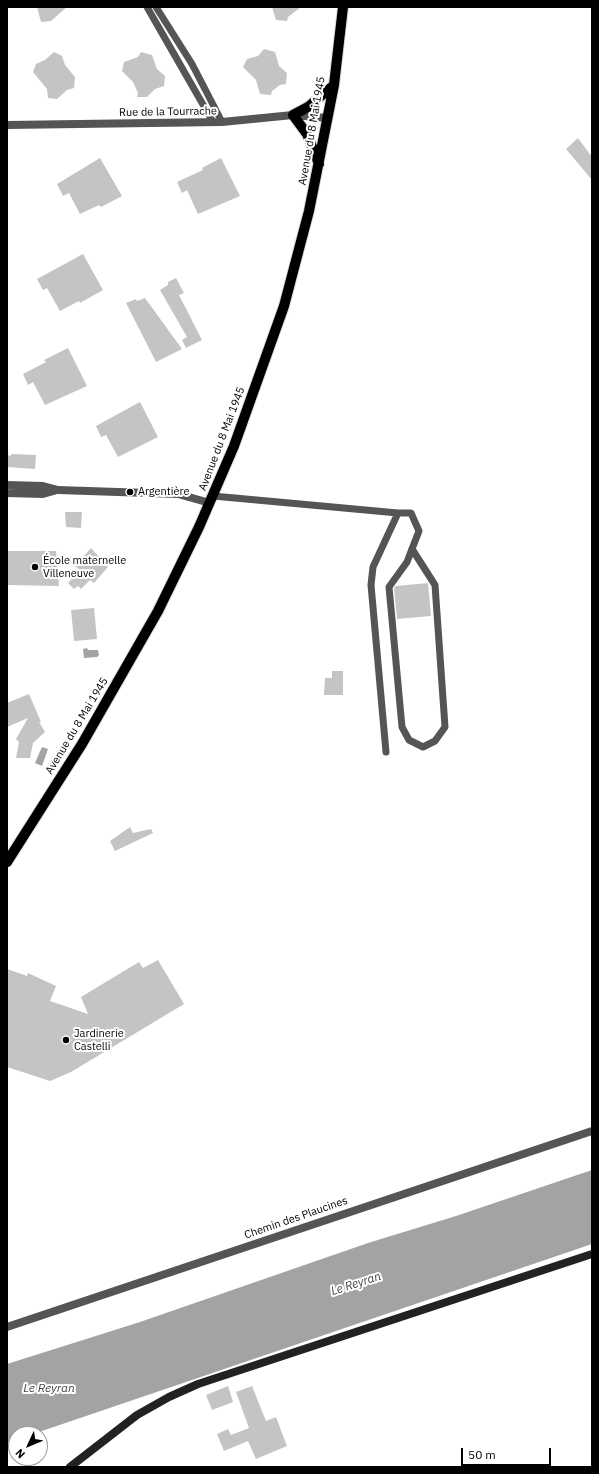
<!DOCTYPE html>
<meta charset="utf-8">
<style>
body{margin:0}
#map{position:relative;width:599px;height:1474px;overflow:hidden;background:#fff;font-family:"IBM Plex Sans",sans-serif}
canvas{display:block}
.frame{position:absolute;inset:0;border:8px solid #000;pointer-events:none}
.north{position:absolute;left:8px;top:1426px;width:40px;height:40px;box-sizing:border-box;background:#fff;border:1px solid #999;border-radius:50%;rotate:226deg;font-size:11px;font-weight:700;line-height:16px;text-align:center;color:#000}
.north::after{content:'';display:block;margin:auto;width:14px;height:18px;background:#000;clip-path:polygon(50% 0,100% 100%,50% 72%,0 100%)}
.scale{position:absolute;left:461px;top:1448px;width:90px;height:18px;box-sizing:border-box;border:2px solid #000;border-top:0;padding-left:5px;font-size:12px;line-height:14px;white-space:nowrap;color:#000;-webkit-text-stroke:3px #fff;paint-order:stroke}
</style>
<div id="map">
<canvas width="599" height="1474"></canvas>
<div class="frame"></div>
<div class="north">N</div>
<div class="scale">50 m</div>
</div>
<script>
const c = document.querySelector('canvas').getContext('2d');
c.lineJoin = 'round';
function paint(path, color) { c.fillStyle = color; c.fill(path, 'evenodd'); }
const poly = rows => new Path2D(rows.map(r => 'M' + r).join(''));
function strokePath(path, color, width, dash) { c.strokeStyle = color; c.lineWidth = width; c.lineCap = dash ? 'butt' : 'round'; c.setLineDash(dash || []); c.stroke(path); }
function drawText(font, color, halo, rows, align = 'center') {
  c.font = font + ' "IBM Plex Sans",sans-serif'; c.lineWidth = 4; c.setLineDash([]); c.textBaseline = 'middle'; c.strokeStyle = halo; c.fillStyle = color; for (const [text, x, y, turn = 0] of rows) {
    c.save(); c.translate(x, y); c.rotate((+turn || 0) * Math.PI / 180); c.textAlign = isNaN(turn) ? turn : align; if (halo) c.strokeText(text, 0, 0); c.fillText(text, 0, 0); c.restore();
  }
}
const water = poly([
 [87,648,88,650,98,650,99,655,97,657,84,658,83,649],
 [42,747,48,749,42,766,35,763],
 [592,1170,592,1244,33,1434,16,1434,16,1440,7,1443,7,1364,140,1322,368,1243,456,1216]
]);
const building = poly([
 [37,7,67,7,51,21,41,22],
 [272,7,301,7,288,17,287,21,276,20],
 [264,49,275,52,279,66,287,73,286,84,280,85,272,91,271,95,260,94,256,80,243,67,247,59,258,56],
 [54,52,62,56,65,65,75,77,74,88,67,90,57,99,48,98,47,89,33,72,36,64,45,60],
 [141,52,152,55,157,69,165,76,164,86,155,89,147,97,137,97,138,93,133,82,122,71,124,62,138,57],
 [578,138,592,157,592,180,566,149],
 [100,158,122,196,101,207,99,205,80,214,69,193,63,196,57,184],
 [221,158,240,196,198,214,187,190,182,193,177,182,203,170,202,168],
 [83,254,103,290,80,303,79,301,60,311,47,288,43,290,37,279],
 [176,278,184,293,179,295,202,340,186,348,182,340,187,337,160,290,168,285,168,282],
 [145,298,182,349,156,362,126,303,136,299,137,301],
 [68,348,87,386,45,405,33,382,28,385,23,374,46,362,44,360],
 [140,402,158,437,118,457,106,435,101,437,96,426],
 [11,454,36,455,35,469,7,467,7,455,11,456],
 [65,512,82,512,81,528,66,527],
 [91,548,108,567,94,583,90,580,81,589,78,586,74,589,68,583,80,570,75,566],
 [7,551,56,551,59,586,7,585],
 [428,583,431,616,397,619,394,588,396,586],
 [94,608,97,639,74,641,71,610],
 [332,671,343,671,343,695,324,695,325,678,332,678],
 [29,694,41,722,39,722,45,732,33,743,30,758,16,758,19,742,16,739,28,718,7,727,7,703],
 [130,827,133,833,151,829,153,833,115,851,110,841],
 [158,960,184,1004,71,1072,50,1081,7,1067,7,969,27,976,28,973,56,986,50,1001,88,1014,81,997,139,962,143,968],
 [228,1386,233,1402,212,1410,206,1395],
 [252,1386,266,1421,276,1417,287,1446,256,1459,248,1441,224,1451,217,1434,228,1429,231,1435,249,1428,236,1392]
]);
const service = poly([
 [147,7,213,122],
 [156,7,192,64,222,122],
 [213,496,398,513,373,567,371,585,386,752],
 [398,513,411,513,419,531,412,549,407,562,389,587,402,727,409,740,423,747,435,741,445,727,435,585,412,549]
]);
const minor = poly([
 [7,125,222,122,293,115,328,118],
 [7,485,43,486,58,490,178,494,210,503],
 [7,493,43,494,57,490],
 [7,1327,592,1131]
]);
const secondary = poly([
 [70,1467,137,1415,169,1397,198,1384,592,1254]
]);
const primary = poly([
 [319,164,307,134,293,115,308,107,334,85],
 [7,862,82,744,158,611,199,527,234,446,284,306,309,211,334,85,343,7]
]);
const markers = [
 [130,492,4,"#000"],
 [35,567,4,"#000"],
 [66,1040,4,"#000"]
];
const streetNames = [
 ["Rue de la Tourrache",168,112,-1],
 ["Avenue du 8 Mai 1945",312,131,-80],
 ["Avenue du 8 Mai 1945",222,439,-69],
 ["Avenue du 8 Mai 1945",77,726,-59],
 ["Chemin des Plaucines",296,1218,-19]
];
const poiNames = [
 ["Argentière",138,492],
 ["École maternelle",43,561],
 ["Villeneuve",43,574],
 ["Jardinerie",74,1034],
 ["Castelli",74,1047]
];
const waterNames = [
 ["Le Reyran",356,1284,-18],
 ["Le Reyran",49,1389]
];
paint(water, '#a3a3a3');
paint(building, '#c4c4c4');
strokePath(primary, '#dbdbdb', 12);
strokePath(service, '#555', 7);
strokePath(minor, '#555', 8);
strokePath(secondary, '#222', 8);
strokePath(primary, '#000', 10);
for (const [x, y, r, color] of markers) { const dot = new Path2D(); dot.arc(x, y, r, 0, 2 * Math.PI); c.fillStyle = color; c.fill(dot); strokePath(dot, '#fff', 1.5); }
drawText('11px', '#000', '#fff', streetNames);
drawText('11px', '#000', '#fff', poiNames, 'left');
drawText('italic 12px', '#444', '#fff', waterNames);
</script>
